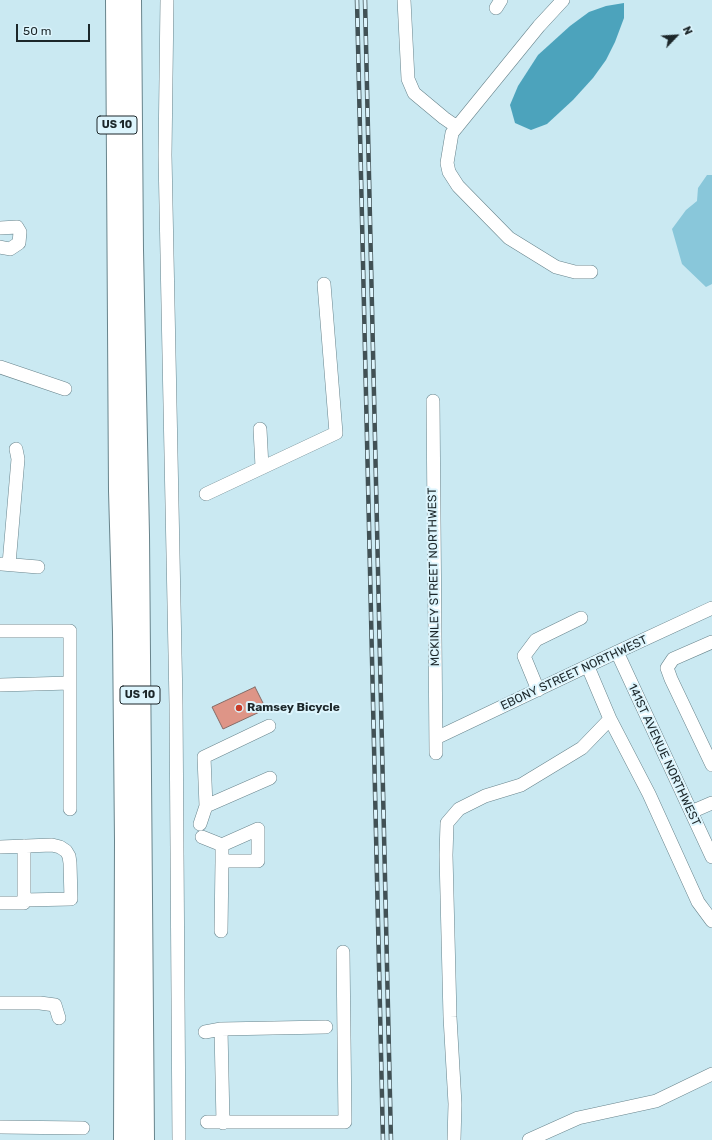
<!DOCTYPE html>
<style>
body{margin:0}
#map{position:relative;width:712px;height:1140px;overflow:hidden;background:#cae9f2;font-family:Rubik,sans-serif}
canvas{display:block}
.north{position:absolute;left:656px;top:16px;width:40px;height:40px;-webkit-text-stroke:3px #ddf5fd;paint-order:stroke;rotate:65deg;font-size:11px;font-weight:700;line-height:16px;text-align:center;color:#1c272a}
.north::after{content:'';display:block;margin:auto;width:14px;height:18px;background:#1c272a;clip-path:polygon(50% 0,100% 100%,50% 72%,0 100%)}
.scale{position:absolute;left:16px;top:24px;width:74px;height:18px;box-sizing:border-box;border:2px solid #1c272a;border-top:0;padding-left:5px;font-size:12px;line-height:14px;white-space:nowrap;color:#1c272a;-webkit-text-stroke:3px #ddf5fd;paint-order:stroke}
</style>
<div id="map">
<canvas width="712" height="1140"></canvas>
<div class="north">N</div>
<div class="scale">50 m</div>
</div>
<script>
const c = document.querySelector('canvas').getContext('2d');
c.lineJoin = 'round';
function paint(path, color) { c.fillStyle = color; c.fill(path, 'evenodd'); }
const poly = rows => new Path2D(rows.map(r => 'M' + r).join(''));
function strokePath(path, color, width, dash) { c.strokeStyle = color; c.lineWidth = width; c.lineCap = dash ? 'butt' : 'round'; c.setLineDash(dash || []); c.stroke(path); }
function drawText(font, color, halo, rows, align = 'center') {
  c.font = font + ' Rubik,sans-serif'; c.lineWidth = 4; c.setLineDash([]); c.textBaseline = 'middle'; c.strokeStyle = halo; c.fillStyle = color; for (const [text, x, y, turn = 0] of rows) {
    c.save(); c.translate(x, y); c.rotate((+turn || 0) * Math.PI / 180); c.textAlign = isNaN(turn) ? turn : align; if (halo) c.strokeText(text, 0, 0); c.fillText(text, 0, 0); c.restore();
  }
}
const green = poly([
 [707,175,712,175,712,284,706,287,682,264,672,229,686,210,697,201,698,188]
]);
const water = poly([
 [624,3,624,18,615,42,606,60,593,78,573,100,547,124,531,130,515,123,510,105,518,86,538,55,570,26,589,12,606,6]
]);
const building = poly([
 [255,687,266,709,223,729,212,707,255,687]
]);
const minor = poly([
 [167,0,165,155,176,704,179,1140],
 [404,0,408,79,414,93,444,118,457,127],
 [563,0,539,26,452,133,447,163,449,172,458,186,509,238,556,267,575,272,591,272],
 [496,8,501,0],
 [0,228,17,227,20,232,19,243,10,249,0,247],
 [0,367,65,389],
 [433,401,436,753],
 [260,429,262,467],
 [206,494,336,433,324,284],
 [2,564,38,567],
 [9,564,18,459,16,449],
 [0,631,70,631,70,683,0,685],
 [712,642,673,659,667,668,671,679,712,765],
 [617,652,712,857],
 [588,667,610,719,649,794,698,902,712,921],
 [70,683,70,809],
 [538,690,524,656,536,640,581,618],
 [436,738,617,652,712,608],
 [206,806,270,778],
 [691,812,712,803],
 [200,824,206,806,204,757,269,726],
 [202,837,222,845],
 [0,847,52,845,60,847,66,851,69,856,70,863,71,899,24,900],
 [0,903,24,903,24,846],
 [221,931,222,861,222,845,258,829,258,861,222,861],
 [0,1003,40,1003,55,1005,59,1018],
 [221,1029,223,1123],
 [205,1032,221,1029,326,1027],
 [207,1122,345,1122,343,952],
 [0,1127,83,1128],
 [454,1140,455,1104,450,1017,446,855,447,823,459,809,485,796,521,785,582,748,610,719],
 [529,1140,578,1118,656,1101,712,1074]
]);
const highway = poly([
 [116,0,119,491,123,632,125,840,124,1140],
 [131,0,133,250,139,535,144,1140]
]);
const rail = poly([
 [357,0,383,1140],
 [365,0,391,1140]
]);
const markers = [
 [239,708,4,"#c83c28"]
];
const shields = [
 [117,125,40],
 [140,695,40]
];
const shieldNames = [
 ["US 10",117,125],
 ["US 10",140,695]
];
const streetNames = [
 ["MCKINLEY STREET NORTHWEST",434,577,-91],
 ["EBONY STREET NORTHWEST",574,673,-25],
 ["141ST AVENUE NORTHWEST",664,755,65]
];
const poiNames = [
 ["Ramsey Bicycle",247,708]
];
paint(green, '#89c7da');
paint(water, '#4ca3bc');
paint(building, '#de9587');
strokePath(building, '#856b66', 1);
strokePath(minor, '#68848c', 14);
strokePath(highway, '#68848c', 22);
strokePath(minor, '#fff', 13);
strokePath(highway, '#fff', 20);
strokePath(rail, '#415155', 4.5);
strokePath(rail, '#ddf5fd', 3, [9]);
for (const [x, y, r, color] of markers) { const dot = new Path2D(); dot.arc(x, y, r, 0, 2 * Math.PI); c.fillStyle = color; c.fill(dot); strokePath(dot, '#ddf5fd', 1.5); }
for (const [x, y, w] of shields) { const box = new Path2D(); box.roundRect(x - w / 2, y - 9, w, 18, 3); c.fillStyle = '#ddf5fd'; c.fill(box); strokePath(box, '#1c272a', 1); }
drawText('bold 11px', '#1c272a', null, shieldNames);
drawText('12px', '#1c272a', '#ddf5fd', streetNames);
drawText('bold 12px', '#1c272a', '#ddf5fd', poiNames, 'left');
</script>
